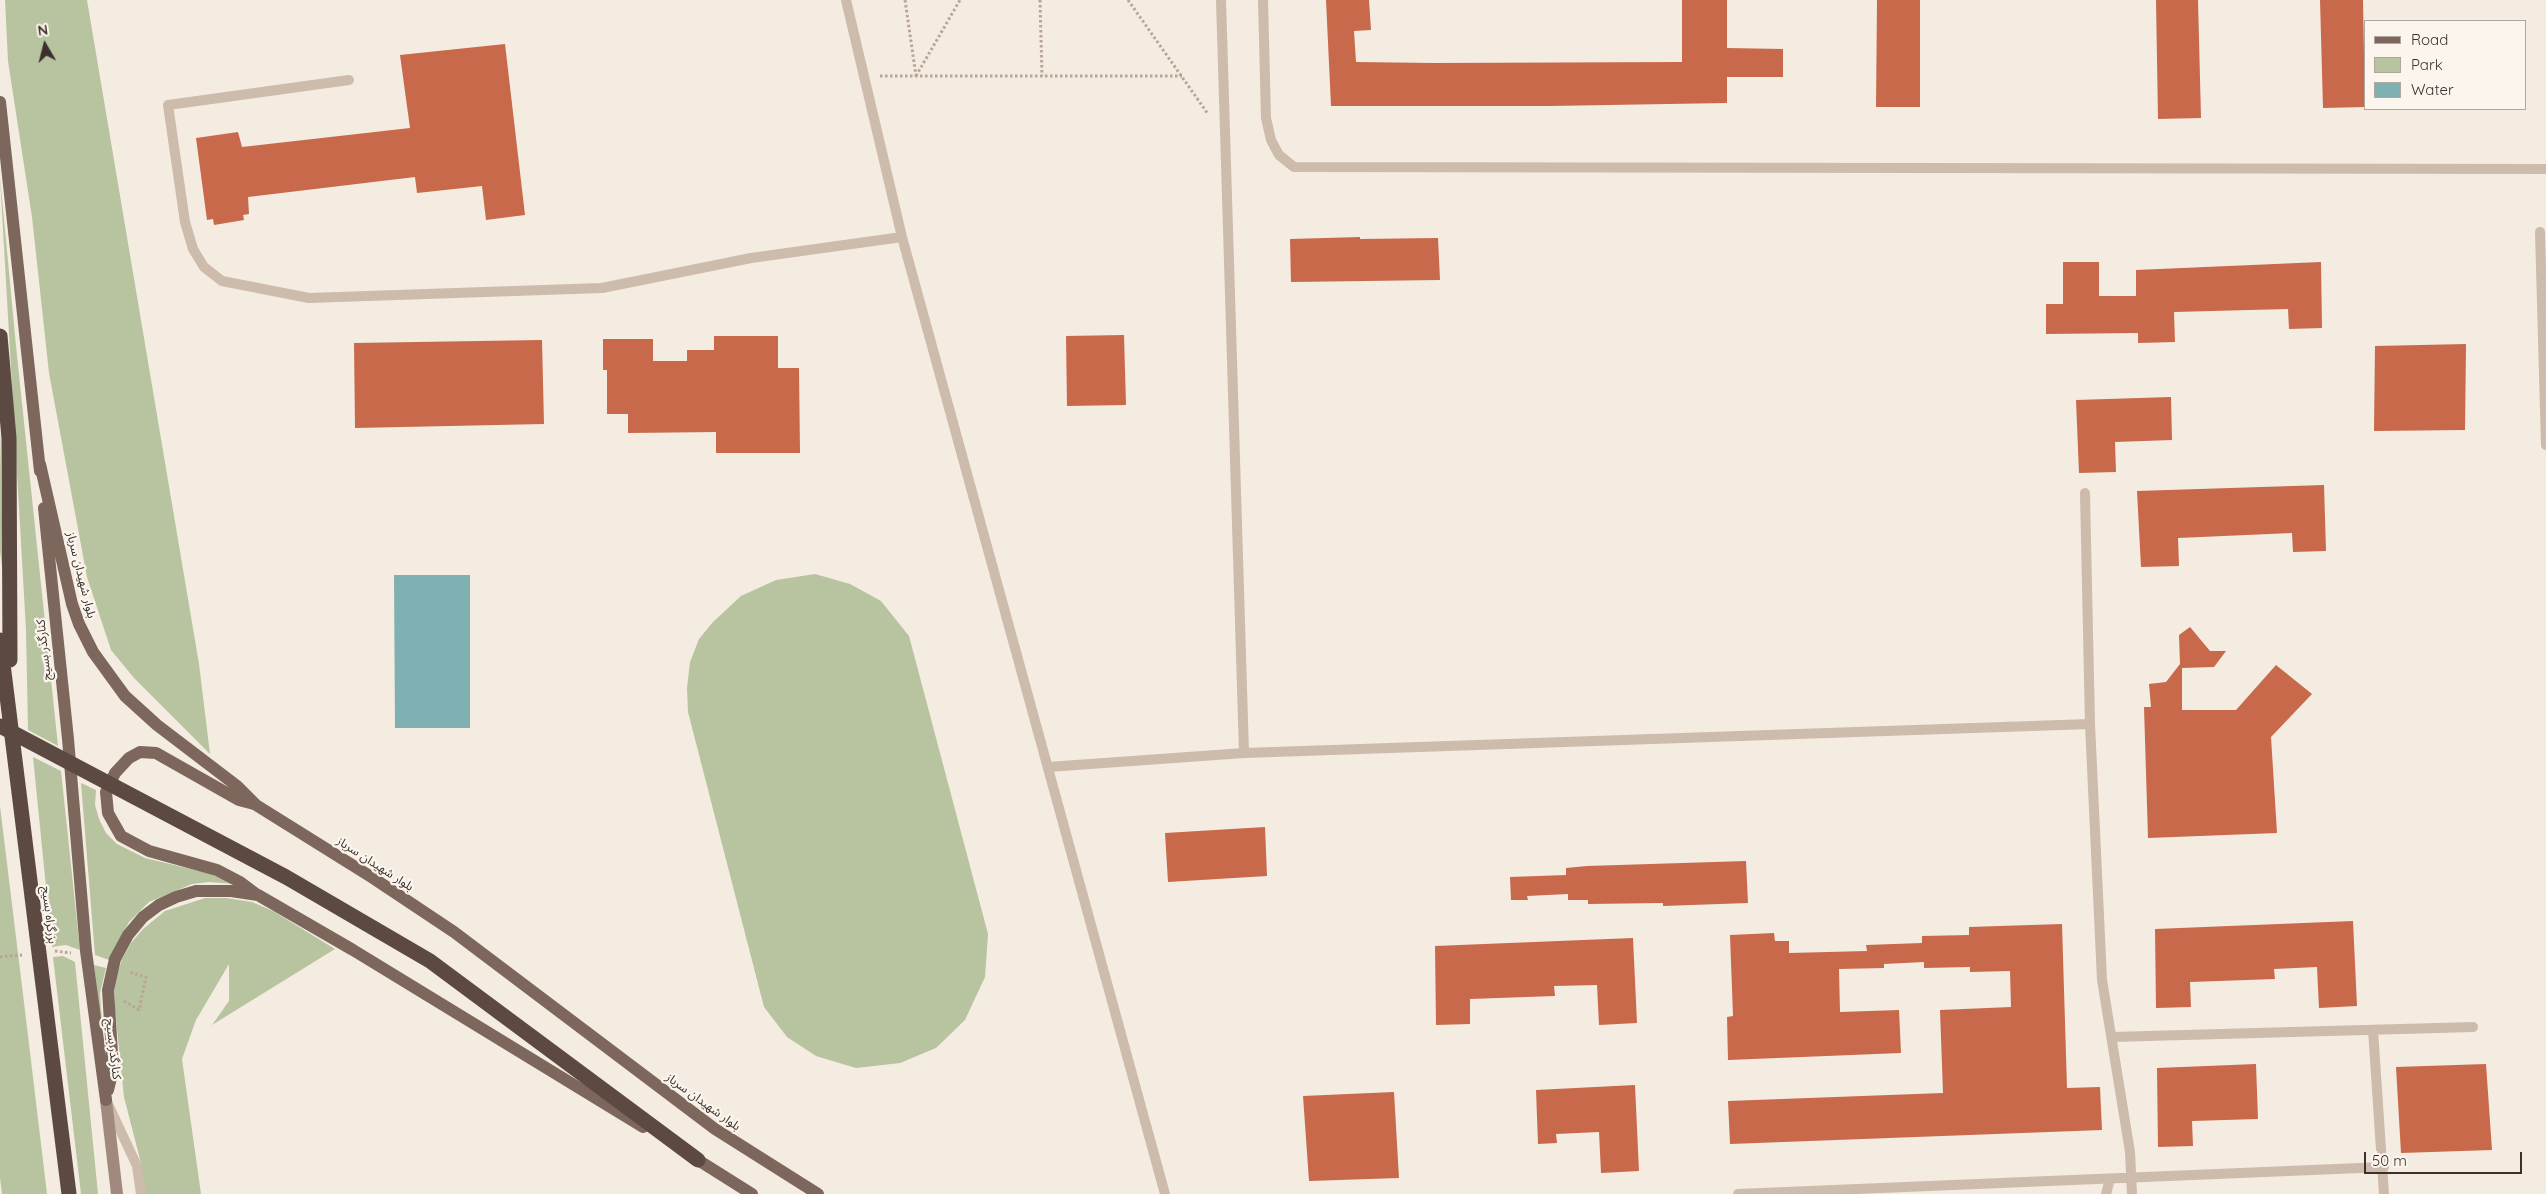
<!DOCTYPE html>
<meta charset="utf-8">
<style>
body{margin:0}
#map{position:relative;width:2546px;height:1194px;overflow:hidden;background:#f4ebe1;font-family:Quicksand,sans-serif}
canvas{display:block}
.legend{position:absolute;left:2364px;top:20px;width:162px;height:90px;box-sizing:border-box;background:#fbf5ee;border:1px solid #aea6a0;margin:0;padding:6px 9px;list-style:none;font-size:15px;color:#3b302b}
.legend li{display:flex;align-items:center;gap:10px;height:25px}
.legend b{width:25px;border:1px solid #aea6a0}
.north{position:absolute;left:20px;top:20px;width:50px;height:50px;-webkit-text-stroke:4px #fbf5ee;paint-order:stroke;rotate:352deg;font-size:14px;font-weight:700;line-height:20px;text-align:center;color:#3b302b}
.north::after{content:'';display:block;margin:auto;width:18px;height:22px;background:#3b302b;clip-path:polygon(50% 0,100% 100%,50% 72%,0 100%)}
.scale{position:absolute;left:2364px;top:1152px;width:158px;height:22px;box-sizing:border-box;border:2px solid #3b302b;border-top:0;padding-left:6px;font-size:15px;line-height:18px;white-space:nowrap;color:#3b302b;-webkit-text-stroke:4px #fbf5ee;paint-order:stroke}
</style>
<div id="map">
<canvas width="2546" height="1194"></canvas>
<ul class="legend">
<li><b style="height:6px;background:#7d675c"></b>Road</li>
<li><b style="height:14px;background:#b8c4a0"></b>Park</li>
<li><b style="height:14px;background:#7fb0b2"></b>Water</li>
</ul>
<div class="north">N</div>
<div class="scale">50 m</div>
</div>
<script>
const c = document.querySelector('canvas').getContext('2d');
c.lineJoin = 'round';
function paint(path, color) { c.fillStyle = color; c.fill(path, 'evenodd'); }
const poly = rows => new Path2D(rows.map(r => 'M' + r).join(''));
function strokePath(path, color, width, dash) { c.strokeStyle = color; c.lineWidth = width; c.lineCap = dash ? 'butt' : 'round'; c.setLineDash(dash || []); c.stroke(path); }
function drawText(font, color, halo, rows, align = 'center') {
  c.font = font + ' Quicksand,"Noto Sans Arabic",sans-serif'; c.lineWidth = 4.5; c.setLineDash([]); c.textBaseline = 'middle'; c.strokeStyle = halo; c.fillStyle = color; for (const [text, x, y, turn = 0] of rows) {
    c.save(); c.translate(x, y); c.rotate((+turn || 0) * Math.PI / 180); c.textAlign = isNaN(turn) ? turn : align; if (halo) c.strokeText(text, 0, 0); c.fillText(text, 0, 0); c.restore();
  }
}
const green = poly([
 [5,0,87,0,199,664,210,754,134,678,111,650,87,577,49,373,32,217,8,61],
 [0,177,16,346,58,746,28,730,26,630],
 [0,424,1,470,3,575,0,551],
 [815,574,850,584,881,601,909,636,988,934,985,977,965,1020,936,1048,900,1063,856,1068,816,1056,787,1037,764,1007,688,712,687,688,690,662,699,639,713,622,741,596,776,580],
 [33,757,61,771,80,950,66,945,52,947],
 [81,783,96,790,95,805,99,819,106,833,117,844,145,858,212,874,235,884,209,882,192,884,149,902,129,922,109,960,95,955],
 [0,806,26,1019,47,1194,2,1194,0,1178],
 [205,898,226,898,252,902,273,911,335,949,212,1025,229,1001,229,964,196,1020,182,1059,201,1194,145,1194,141,1163,124,1097,115,1010,114,985,122,959,131,943,143,929,165,911],
 [63,956,75,962,98,1194,81,1194,53,957],
 [94,965,106,968,100,993,105,1069]
]);
const water = poly([
 [394,575,470,575,470,728,395,728]
]);
const building = poly([
 [1326,0,1369,0,1371,30,1354,31,1356,62,1434,63,1682,62,1682,0,1727,0,1727,48,1783,49,1783,77,1727,77,1727,103,1549,106,1331,106],
 [1877,0,1920,0,1920,107,1876,107],
 [2156,0,2198,0,2201,118,2158,119],
 [2320,0,2363,0,2365,107,2323,108],
 [505,44,525,215,486,220,482,186,417,193,415,177,248,197,249,214,243,215,244,220,214,225,213,219,207,220,196,138,238,132,242,147,410,128,400,55],
 [1360,237,1360,239,1438,238,1440,280,1291,282,1290,239],
 [2063,262,2099,262,2099,296,2136,296,2136,270,2321,262,2322,328,2289,329,2288,309,2174,312,2175,342,2138,343,2138,333,2046,334,2046,304,2063,304],
 [1124,335,1126,405,1067,406,1066,336],
 [714,336,778,336,778,368,799,368,800,453,716,453,716,432,628,433,628,414,607,414,607,370,603,370,603,339,653,339,653,361,687,361,687,350,714,350],
 [542,340,544,424,355,428,354,343],
 [2466,344,2465,430,2374,431,2375,346],
 [2171,397,2172,440,2115,442,2116,472,2079,473,2076,400],
 [2324,485,2326,551,2293,552,2292,533,2178,538,2179,566,2141,567,2137,491],
 [2190,627,2210,651,2226,651,2214,667,2182,668,2182,710,2236,710,2276,665,2312,694,2271,737,2277,833,2148,838,2144,707,2151,707,2149,684,2166,682,2180,664,2179,635],
 [1265,827,1267,876,1168,882,1165,833],
 [1746,861,1748,903,1663,906,1663,903,1588,904,1588,900,1568,900,1568,894,1527,896,1528,900,1511,900,1510,877,1566,875,1566,868,1587,866],
 [2353,921,2357,1006,2319,1008,2317,967,2274,969,2275,979,2190,982,2191,1007,2156,1008,2155,929],
 [2062,924,2067,1088,2100,1087,2102,1130,1730,1144,1728,1101,1943,1093,1940,1010,2011,1007,2010,971,1970,972,1970,967,1924,968,1924,962,1884,964,1884,968,1839,969,1840,1012,1899,1010,1901,1053,1728,1060,1727,1017,1733,1016,1730,935,1774,933,1775,941,1789,941,1789,953,1867,951,1866,945,1922,943,1922,936,1969,935,1969,927],
 [1633,938,1637,1023,1599,1025,1597,985,1554,986,1555,996,1470,999,1470,1024,1436,1025,1435,946],
 [2256,1064,2258,1119,2192,1121,2193,1146,2158,1147,2157,1068],
 [2486,1064,2492,1150,2401,1153,2396,1067],
 [1635,1085,1639,1171,1601,1173,1599,1132,1556,1134,1557,1143,1538,1144,1536,1090],
 [1394,1092,1399,1178,1309,1181,1303,1096]
]);
const path = poly([
 [905,0,916,76],
 [1040,0,1042,76],
 [1128,0,1208,114],
 [880,76,1182,76],
 [916,76,960,0],
 [55,951,71,953],
 [0,957,22,955],
 [124,1001,139,1010,146,977,129,972]
]);
const lane = poly([
 [846,0,902,237,1165,1194],
 [1221,0,1244,753],
 [1263,0,1266,118,1271,140,1279,155,1294,167,2546,169],
 [349,80,168,105,185,222,193,249,204,267,222,281,309,298,602,288,751,258,902,237],
 [2540,232,2546,445],
 [2085,493,2090,724,2102,980,2130,1152,2132,1194],
 [1048,767,1244,753,2090,724],
 [2373,1030,2384,1194],
 [2112,1037,2473,1027],
 [108,1104,137,1166,141,1194],
 [1738,1194,2384,1167],
 [2106,1194,2110,1179]
]);
const secondary = poly([
 [106,1100,117,1194]
]);
const primary = poly([
 [0,102,40,471],
 [40,464,72,604,79,624,93,652,125,696,157,725,237,786,256,805,373,878,454,932,715,1129,818,1194],
 [44,508,68,739,86,951,106,1100],
 [254,804,239,800,156,753,140,752,129,758,115,773,106,792,108,813,121,836,149,851,217,870,240,882,256,894],
 [108,1090,113,1069,108,990,115,959,128,935,143,917,159,905,176,897,196,891,231,891,258,895,353,950,643,1127],
 [690,1155,752,1194]
]);
const highway = poly([
 [0,336,9,438,10,660],
 [0,640,69,1194],
 [0,726,286,877,430,961,698,1160]
]);
const streetNames = [
 ["بلوار شهیدان سرباز",81,575,76],
 ["کنارگذر بسیج",44,650,-96],
 ["بلوار شهیدان سرباز",375,864,33],
 ["بزرگراه بسیج",49,915,83],
 ["کنارگذر بسیج",113,1049,83],
 ["بلوار شهیدان سرباز",703,1102,36]
];
paint(green, '#b8c4a0');
paint(water, '#7fb0b2');
paint(building, '#c8694b');
strokePath(path, '#b9a596', 3, [2.5, 2.5]);
strokePath(lane, '#cdbbac', 10);
strokePath(secondary, '#a18a7d', 12);
strokePath(primary, '#7d675c', 12);
strokePath(highway, '#5c4a42', 15);
drawText('12px', '#3b302b', '#fbf5ee', streetNames);
</script>
